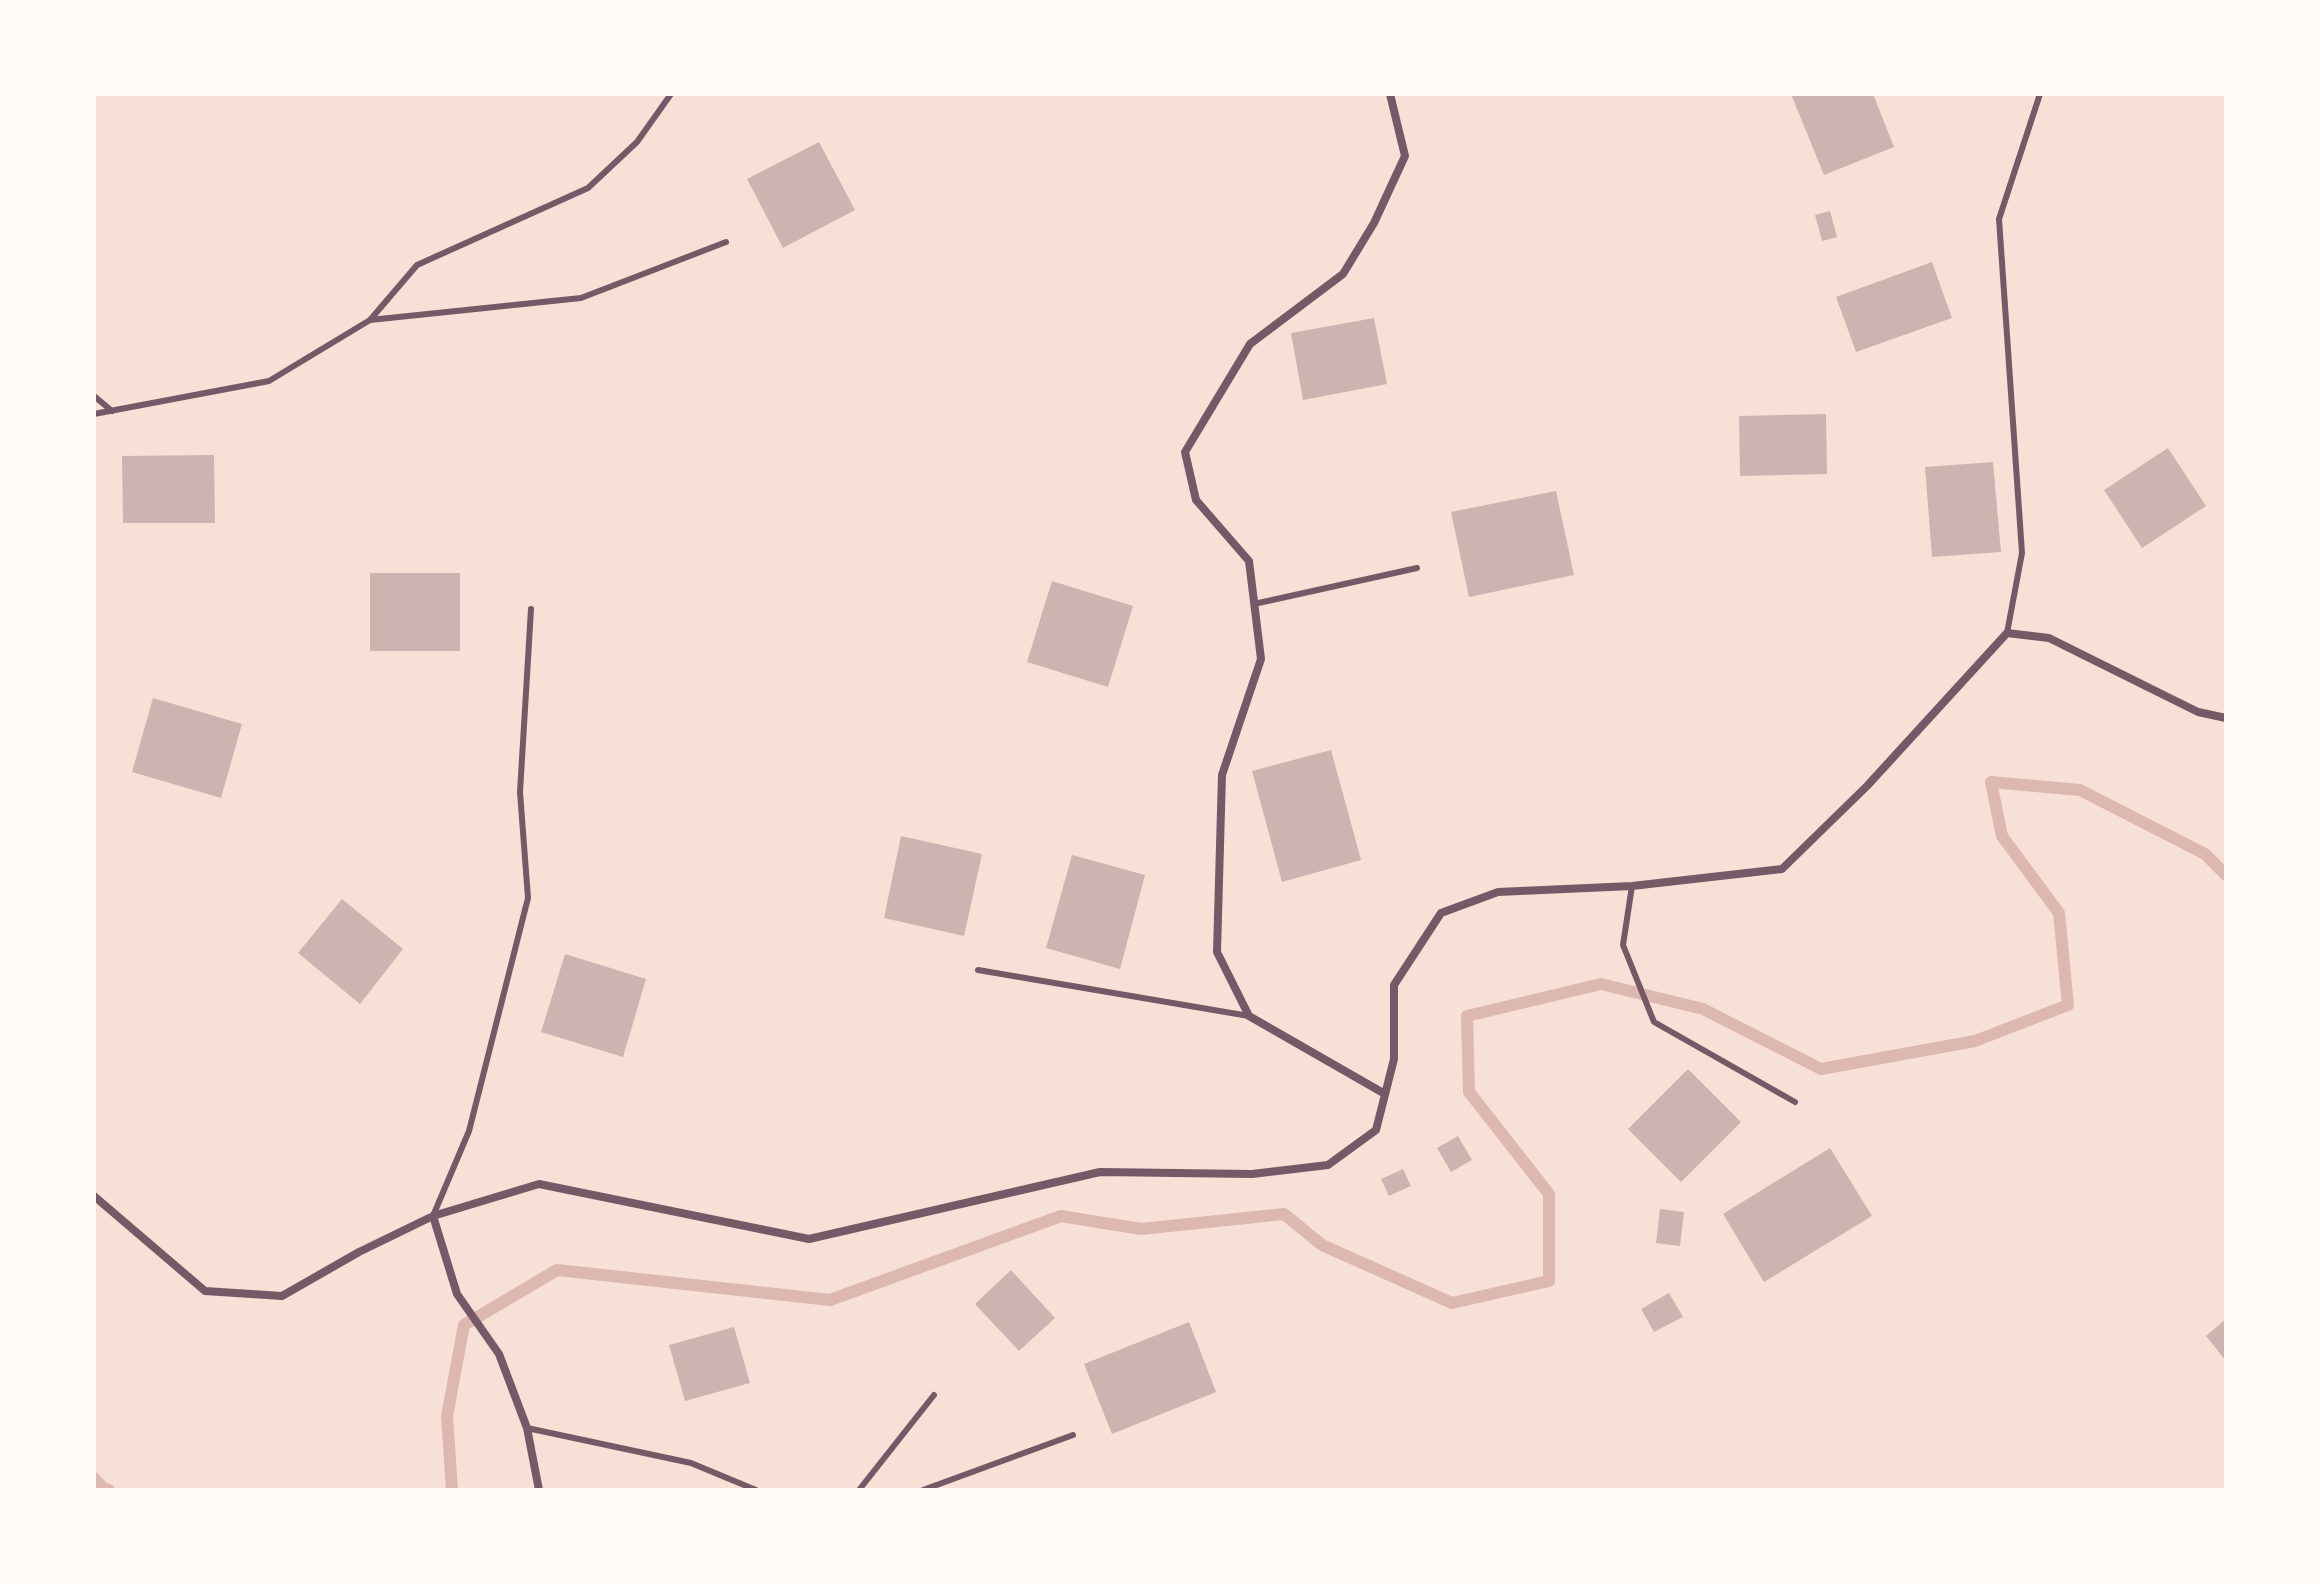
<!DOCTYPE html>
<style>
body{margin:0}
#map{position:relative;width:2320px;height:1584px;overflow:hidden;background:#f7e1d7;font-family:Lato,sans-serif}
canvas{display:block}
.frame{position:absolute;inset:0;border:96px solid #fffaf5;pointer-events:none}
</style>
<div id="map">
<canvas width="2320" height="1584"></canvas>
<div class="frame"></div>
</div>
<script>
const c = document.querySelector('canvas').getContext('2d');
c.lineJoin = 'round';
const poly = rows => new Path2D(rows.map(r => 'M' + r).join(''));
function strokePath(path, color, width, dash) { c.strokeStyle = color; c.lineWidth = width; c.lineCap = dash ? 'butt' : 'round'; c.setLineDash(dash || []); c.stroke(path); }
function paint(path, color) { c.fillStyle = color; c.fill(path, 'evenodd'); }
const stream = poly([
 [94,1478,103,1488,109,1490],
 [452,1490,447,1416,464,1325,557,1270,830,1300,1061,1216,1141,1229,1284,1214,1322,1245,1452,1303,1549,1281,1549,1194,1469,1092,1467,1016,1601,984,1703,1009,1821,1069,1975,1041,2068,1005,2059,913,2002,836,1991,782,2080,790,2205,854,2226,875]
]);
const building = poly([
 [1791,94,1873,94,1894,147,1824,175],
 [819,142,855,210,783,248,747,179],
 [1830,211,1837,237,1822,241,1815,215],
 [1932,262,1952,318,1856,352,1836,297],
 [1374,318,1387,384,1303,400,1291,333],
 [1826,414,1827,474,1740,476,1739,416],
 [2168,448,2206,506,2142,548,2104,490],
 [214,455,215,523,123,523,122,456],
 [1993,462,2001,552,1932,557,1925,467],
 [1556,491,1574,575,1469,597,1451,512],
 [370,573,460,573,460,651,370,651],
 [1052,581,1133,606,1108,687,1027,662],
 [153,698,242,724,221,798,132,772],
 [1331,750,1361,860,1282,882,1252,771],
 [901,836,982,854,964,936,884,918],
 [1072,855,1145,875,1120,969,1046,948],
 [342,899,403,949,360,1004,298,953],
 [565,954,646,979,623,1057,541,1032],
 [1688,1069,1741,1122,1681,1182,1628,1129],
 [1458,1136,1472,1160,1451,1172,1437,1148],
 [1830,1148,1872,1216,1764,1282,1723,1214],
 [1403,1169,1411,1186,1389,1196,1381,1179],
 [1660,1209,1684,1212,1680,1246,1656,1243],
 [1011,1270,1055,1318,1019,1351,975,1304],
 [1669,1293,1683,1317,1654,1332,1641,1309],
 [2226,1319,2226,1361,2206,1336],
 [1189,1322,1216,1392,1112,1434,1084,1364],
 [734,1327,750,1383,685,1401,669,1345]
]);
const service = poly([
 [370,320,581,298,726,242],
 [94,396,112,411],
 [94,414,269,381,370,320,417,265,588,188,637,142,671,94],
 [1254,604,1417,568],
 [2007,633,2022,553,1999,219,2040,94],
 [1632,886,1623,945,1654,1022,1795,1102],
 [978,970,1249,1016],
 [433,1216,469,1131,528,898,520,792,531,609],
 [527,1428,691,1463,756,1490],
 [859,1490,934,1395],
 [923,1490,1073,1435]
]);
const minor = poly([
 [1385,1094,1249,1016,1217,952,1222,775,1261,659,1249,561,1196,500,1185,452,1250,344,1343,274,1374,223,1405,156,1390,94],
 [94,1196,205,1291,282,1296,359,1252,433,1216,539,1184,809,1239,1100,1172,1252,1174,1328,1165,1376,1130,1394,1059,1394,985,1441,913,1498,892,1632,886,1782,869,1867,786,2007,633,2049,638,2198,712,2226,718],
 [433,1216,457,1294,499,1354,527,1428,539,1490]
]);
strokePath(stream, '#dcb8b0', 12);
paint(building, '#ccb4b1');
strokePath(service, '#755966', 6);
strokePath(minor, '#755966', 8);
</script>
